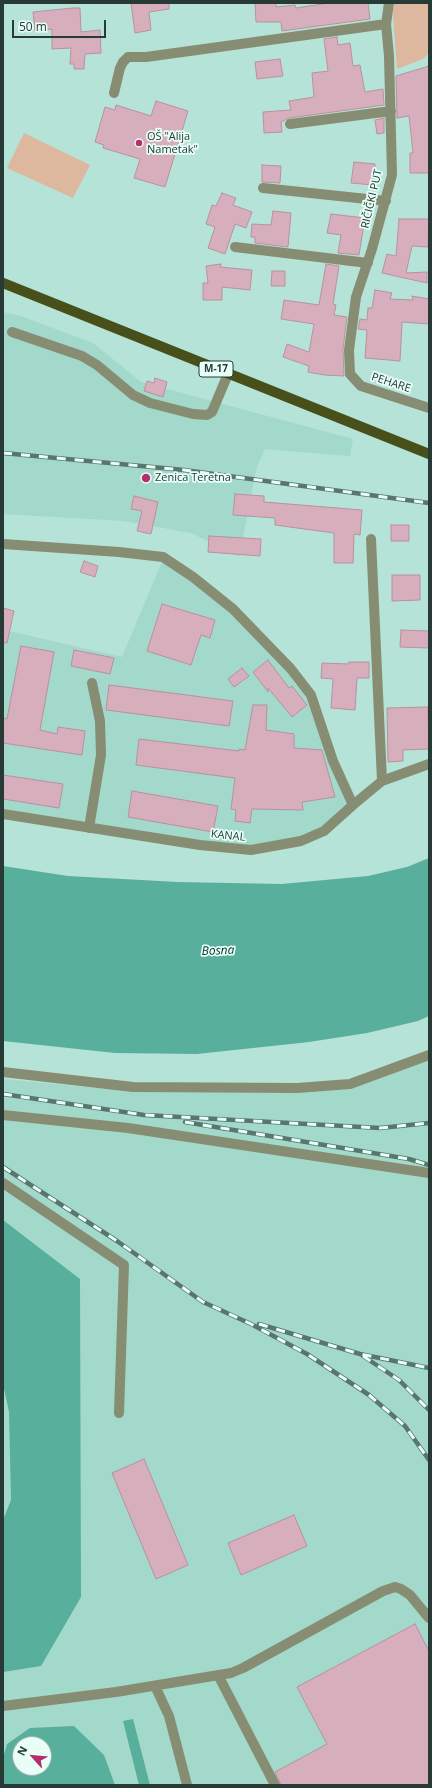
<!DOCTYPE html>
<meta charset="utf-8">
<style>
body{margin:0}
#map{position:relative;width:432px;height:1788px;overflow:hidden;background:#b5e3d7;font-family:"Open Sans",sans-serif}
canvas{display:block}
.frame{position:absolute;inset:0;border:4px solid #273a35;pointer-events:none}
.north{position:absolute;left:12px;top:1736px;width:40px;height:40px;box-sizing:border-box;background:#e8fff8;border:1px solid #9bb0aa;border-radius:50%;rotate:297deg;font-size:11px;font-weight:700;line-height:16px;text-align:center;color:#273a35}
.north::after{content:'';display:block;margin:auto;width:14px;height:18px;background:#b62e6d;clip-path:polygon(50% 0,100% 100%,50% 72%,0 100%)}
.scale{position:absolute;left:12px;top:20px;width:94px;height:18px;box-sizing:border-box;border:2px solid #273a35;border-top:0;padding-left:5px;font-size:12px;line-height:14px;white-space:nowrap;color:#273a35;-webkit-text-stroke:3px #e8fff8;paint-order:stroke}
</style>
<div id="map">
<canvas width="432" height="1788"></canvas>
<div class="frame"></div>
<div class="north">N</div>
<div class="scale">50 m</div>
</div>
<script>
const c = document.querySelector('canvas').getContext('2d');
c.lineJoin = 'round';
function paint(path, color) { c.fillStyle = color; c.fill(path, 'evenodd'); }
const poly = rows => new Path2D(rows.map(r => 'M' + r).join(''));
function strokePath(path, color, width, dash) { c.strokeStyle = color; c.lineWidth = width; c.lineCap = dash ? 'butt' : 'round'; c.setLineDash(dash || []); c.stroke(path); }
function drawText(font, color, halo, rows, align = 'center') {
  c.font = font + ' "Open Sans",sans-serif'; c.lineWidth = 3.5; c.setLineDash([]); c.textBaseline = 'middle'; c.strokeStyle = halo; c.fillStyle = color; for (const [text, x, y, turn = 0] of rows) {
    c.save(); c.translate(x, y); c.rotate((+turn || 0) * Math.PI / 180); c.textAlign = isNaN(turn) ? turn : align; if (halo) c.strokeText(text, 0, 0); c.fillText(text, 0, 0); c.restore();
  }
}
const built = poly([
 [3,312,18,315,93,343,141,382,353,439,350,456,265,449,257,466,239,557,191,533,124,521,3,514],
 [164,557,234,609,311,695,353,803,324,829,300,839,250,848,199,843,3,809,3,639,5,630,122,657],
 [429,1059,429,1785,3,1785,3,1079,106,1089,349,1087,381,1078],
 [20,1744,44,1744,44,1768,20,1768]
]);
const green = poly([
 [394,3,429,3,429,53,423,59,397,69,393,15],
 [24,133,90,165,73,198,7,168]
]);
const water = poly([
 [429,858,429,1016,418,1021,367,1033,309,1042,197,1054,115,1053,3,1041,3,866,68,876,177,882,282,884,368,876,407,867],
 [3,1220,80,1279,81,1597,41,1666,3,1672,3,1520,11,1500,9,1412,3,1384],
 [133,1719,150,1785,139,1785,123,1721],
 [74,1726,104,1755,115,1785,4,1785,3,1758,7,1744,30,1728],
 [20,1744,44,1744,44,1768,20,1768]
]);
const building = poly([
 [131,3,169,3,169,9,149,12,151,30,135,33,131,3],
 [255,3,276,3,276,7,295,5,296,8,329,3,368,3,370,19,282,31,281,22,256,22,255,3],
 [73,8,80,8,81,32,100,30,101,53,85,54,84,69,74,69,74,64,70,64,71,48,52,49,52,29,35,31,33,12,73,8],
 [337,37,338,45,350,43,353,66,360,65,365,92,383,89,384,105,289,118,281,122,282,132,264,133,263,112,291,110,289,101,314,97,312,73,328,71,324,39,337,37],
 [280,59,283,76,257,79,255,62,280,59],
 [429,66,429,173,410,173,410,153,413,153,409,116,397,118,396,76,429,66],
 [156,101,188,111,165,187,134,178,140,159,103,148,104,145,95,142,105,107,115,110,116,105,151,116,156,101],
 [384,118,384,133,377,134,375,120,384,118],
 [354,162,375,164,373,185,351,183,354,162],
 [262,165,281,166,280,183,262,182,262,165],
 [222,193,236,198,233,205,252,212,246,228,235,224,225,254,208,248,215,227,206,224,212,205,216,206,222,193],
 [273,211,291,213,288,247,255,243,255,237,251,237,252,224,271,225,273,211],
 [331,214,365,218,359,255,338,253,341,235,327,233,331,214],
 [399,219,429,219,428,247,412,246,406,273,427,272,427,283,382,273,387,254,396,256,399,219],
 [221,264,220,267,252,270,250,290,222,287,222,300,203,300,203,283,208,283,206,266,221,264],
 [326,264,339,266,333,304,336,305,334,315,347,317,343,349,344,376,324,375,308,372,309,366,283,357,287,344,309,352,314,324,281,319,284,300,319,305,326,264],
 [272,271,285,271,285,286,271,286,272,271],
 [375,290,392,293,390,299,413,300,412,296,429,299,429,324,402,322,400,361,365,358,367,330,358,329,360,319,367,320,368,308,372,308,375,290],
 [155,378,167,382,163,397,144,391,147,381,154,383,155,378],
 [235,494,264,496,264,502,362,510,360,535,354,534,353,563,334,563,334,533,275,525,275,518,233,515,235,494],
 [134,496,158,502,151,534,137,531,142,511,131,509,134,496],
 [391,525,409,525,409,541,391,541,391,525],
 [209,536,261,539,260,556,208,552,209,536],
 [84,561,98,566,95,577,80,572,84,561],
 [392,575,420,575,420,600,392,601,392,575],
 [162,604,215,620,210,638,201,635,191,665,147,651,162,604],
 [3,608,14,611,7,643,3,642,3,608],
 [401,630,429,631,429,648,400,647,401,630],
 [21,646,54,652,40,730,57,734,58,727,85,731,82,755,3,743,3,718,7,719,21,646],
 [74,650,114,658,110,674,71,666,74,650],
 [268,660,289,688,292,686,307,705,292,717,268,688,268,692,253,672,268,660],
 [349,662,369,662,369,678,357,678,355,710,331,708,333,679,321,678,322,663,349,664,349,662],
 [242,668,249,676,234,687,228,679,242,668],
 [109,685,233,701,229,726,106,710,109,685],
 [253,705,267,705,266,730,294,734,294,748,322,750,335,797,302,802,303,810,252,809,250,823,235,821,236,810,231,809,235,778,136,765,139,739,239,751,239,749,245,750,253,705],
 [428,707,429,749,403,750,403,761,388,762,387,708,428,707],
 [3,775,63,784,59,808,3,799,3,775],
 [132,791,218,806,213,832,128,817,132,791],
 [144,1459,188,1565,156,1579,112,1473,144,1459],
 [294,1515,307,1546,241,1575,228,1543,294,1515],
 [415,1624,429,1651,429,1785,281,1785,275,1772,327,1744,297,1687,415,1624]
]);
const minor = poly([
 [389,3,386,24,389,56,392,175,372,249,356,297,349,350,350,374,361,386,429,408],
 [114,93,120,68,123,62,128,57,146,57,386,24],
 [290,124,391,111],
 [263,188,386,201],
 [235,247,368,263],
 [12,332,82,356,97,365,133,395,150,403,193,414,207,415,212,412,228,374],
 [371,539,382,781],
 [3,544,119,552,163,557,193,577,233,609,291,669,311,695,333,761,353,805],
 [3,814,200,845,251,850,301,841,324,831,353,805,382,781,429,764],
 [89,828,101,755,100,721,92,683],
 [3,1072,133,1087,297,1088,350,1084,429,1055],
 [3,1115,128,1128,429,1173],
 [3,1183,124,1265,119,1413],
 [218,1675,275,1785],
 [155,1686,169,1716,187,1785],
 [3,1706,116,1692,231,1673,243,1668,383,1591,395,1587,401,1589,410,1595,429,1618]
]);
const major = poly([
 [3,283,429,454]
]);
const rail = poly([
 [3,453,184,470,429,503],
 [3,1094,144,1115,380,1128,429,1123],
 [185,1122,409,1159,429,1165],
 [3,1167,117,1241,203,1302,251,1324,307,1354,369,1395,405,1426,429,1460],
 [259,1324,360,1354,429,1368],
 [363,1356,399,1380,429,1410]
]);
const markers = [
 [139,143,4,"#b62e6d"],
 [146,478,5,"#b62e6d"]
];
const shields = [
 [216,369,34]
];
const shieldNames = [
 ["M-17",216,369]
];
const poiNames = [
 ["OŠ \"Alija",147,137],
 ["Nametak\"",147,150],
 ["Zenica Teretna",155,478]
];
const streetNames = [
 ["RIČIČKI PUT",372,199,-77],
 ["PEHARE",391,383,18],
 ["KANAL",228,836,6]
];
const waterNames = [
 ["Bosna",218,951,-2]
];
paint(built, '#a2d9cb');
paint(green, '#ddb89e');
paint(water, '#58af9b');
paint(building, '#d7aebb');
strokePath(building, '#b9919e', 1);
strokePath(minor, '#878d72', 10);
strokePath(major, '#474f1a', 10);
strokePath(rail, '#59766e', 4.5);
strokePath(rail, '#e8fff8', 3, [9]);
for (const [x, y, r, color] of markers) { const dot = new Path2D(); dot.arc(x, y, r, 0, 2 * Math.PI); c.fillStyle = color; c.fill(dot); strokePath(dot, '#e8fff8', 1.5); }
for (const [x, y, w] of shields) { const box = new Path2D(); box.roundRect(x - w / 2, y - 8, w, 16, 3); c.fillStyle = '#e8fff8'; c.fill(box); strokePath(box, '#273a35', 1); }
drawText('bold 10px', '#273a35', null, shieldNames);
drawText('11px', '#273a35', '#e8fff8', poiNames, 'left');
drawText('11px', '#273a35', '#e8fff8', streetNames);
drawText('italic 12px', '#063129', '#e8fff8', waterNames);
</script>
